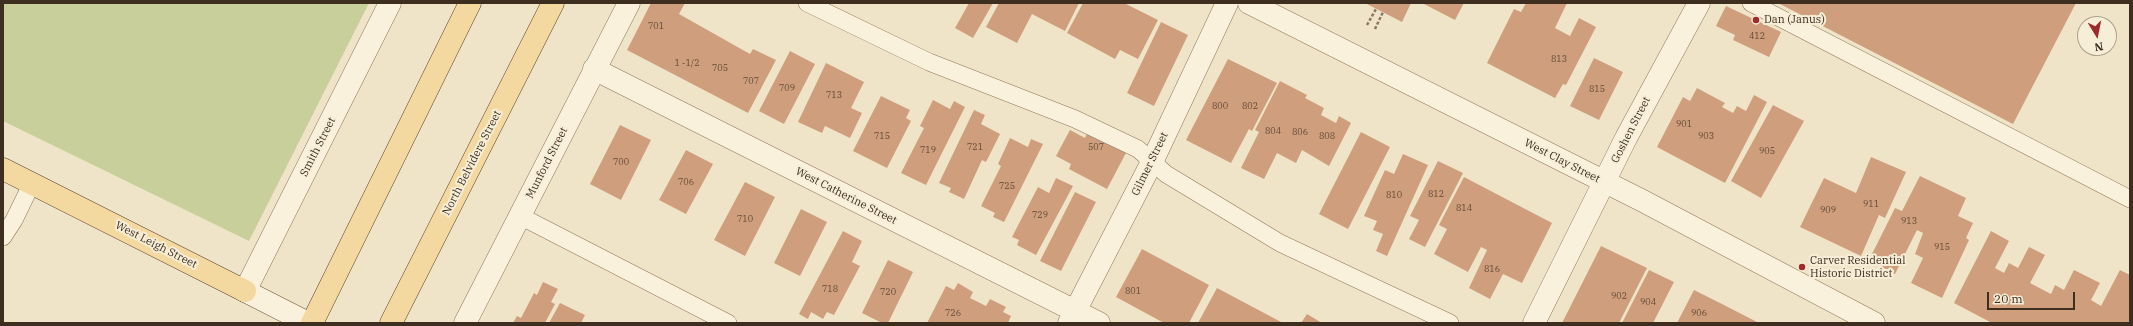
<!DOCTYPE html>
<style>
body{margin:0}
#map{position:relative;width:2133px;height:326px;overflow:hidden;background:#f0e4c8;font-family:"IBM Plex Serif",serif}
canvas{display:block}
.frame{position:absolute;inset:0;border:4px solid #3d2e20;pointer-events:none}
.north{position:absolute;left:2077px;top:16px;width:40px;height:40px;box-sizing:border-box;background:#f7eed8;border:1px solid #ada18e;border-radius:50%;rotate:170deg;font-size:11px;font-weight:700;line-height:16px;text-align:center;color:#3d2e20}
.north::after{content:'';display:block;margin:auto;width:14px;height:18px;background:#9e2a2b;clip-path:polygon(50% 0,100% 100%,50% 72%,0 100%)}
.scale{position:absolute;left:1987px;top:292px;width:88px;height:18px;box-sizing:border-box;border:2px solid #3d2e20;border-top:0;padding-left:5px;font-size:12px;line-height:14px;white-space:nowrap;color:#3d2e20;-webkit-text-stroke:3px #f7eed8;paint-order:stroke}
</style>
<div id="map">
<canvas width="2133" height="326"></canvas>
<div class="frame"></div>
<div class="north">N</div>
<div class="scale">20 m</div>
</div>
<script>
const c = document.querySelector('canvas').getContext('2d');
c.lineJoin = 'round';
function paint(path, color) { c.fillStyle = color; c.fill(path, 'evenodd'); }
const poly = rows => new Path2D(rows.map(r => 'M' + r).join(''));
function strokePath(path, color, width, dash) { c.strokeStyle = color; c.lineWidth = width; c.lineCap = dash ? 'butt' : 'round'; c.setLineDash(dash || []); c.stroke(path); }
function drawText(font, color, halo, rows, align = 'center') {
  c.font = font + ' "IBM Plex Serif",serif'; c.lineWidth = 4; c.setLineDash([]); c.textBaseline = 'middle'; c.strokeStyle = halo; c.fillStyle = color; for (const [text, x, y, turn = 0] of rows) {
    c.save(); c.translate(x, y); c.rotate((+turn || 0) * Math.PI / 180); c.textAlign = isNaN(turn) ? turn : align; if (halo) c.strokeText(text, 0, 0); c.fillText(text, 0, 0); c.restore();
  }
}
const green = poly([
 [3,3,369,3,249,241,3,121]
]);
const building = poly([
 [651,3,685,3,679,14,750,54,753,49,776,60,748,113,627,50],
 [969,3,993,3,973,38,955,28],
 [999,3,1079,3,1065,31,1032,14,1017,43,986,27],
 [1083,3,1124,3,1158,20,1138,59,1120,50,1115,59,1067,33],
 [1365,3,1411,3,1402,22],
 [1422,3,1464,3,1455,20],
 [1526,3,1567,3,1555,28,1570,36,1579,18,1596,27,1566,85,1563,84,1555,98,1487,63,1514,9,1521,12],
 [1778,3,2076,3,2013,124],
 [1726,6,1781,32,1769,57,1733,40,1735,35,1716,26],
 [1161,22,1188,35,1154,106,1127,93],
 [790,51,815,64,784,124,759,111],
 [1594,58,1623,72,1599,120,1570,106],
 [1228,59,1277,83,1252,131,1249,129,1231,163,1186,140],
 [826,63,864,82,851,108,862,113,850,138,825,126,822,133,798,122],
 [1280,81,1307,95,1305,98,1324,108,1321,115,1336,123,1339,116,1351,123,1329,166,1302,150,1296,163,1277,153,1264,179,1241,168,1259,132,1255,130],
 [1697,88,1725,103,1722,107,1733,113,1737,106,1746,111,1754,95,1767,102,1725,183,1657,147,1683,97,1690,101],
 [881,96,910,110,906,118,911,121,887,168,853,151],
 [933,100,950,109,954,101,965,107,926,185,901,173,924,128,920,126],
 [1773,105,1804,121,1761,198,1731,181],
 [974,110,985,115,981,124,1000,134,986,162,982,160,964,199,949,192,951,188,939,183],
 [620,125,651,140,621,200,590,184],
 [1070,130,1085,138,1088,131,1127,151,1107,189,1069,169,1071,164,1056,156],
 [1361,132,1390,147,1348,229,1319,214],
 [1010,138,1028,147,1031,139,1043,144,1004,222,993,217,995,213,981,206,1001,166,998,164],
 [686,150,713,164,686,214,659,200],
 [1403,154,1428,165,1387,256,1376,251,1383,234,1373,230,1377,221,1364,216,1385,170,1394,174],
 [1871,157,1906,172,1885,218,1879,215,1861,256,1800,227,1824,178,1856,193],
 [1438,161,1463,173,1425,247,1409,239,1419,220,1410,216],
 [1920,176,1966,198,1958,216,1973,223,1966,238,1969,240,1942,298,1911,283,1923,258,1915,254,1923,233,1917,230,1895,274,1869,260,1895,208,1902,211],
 [1464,177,1552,223,1522,283,1503,274,1490,299,1469,288,1487,250,1481,247,1468,272,1434,254,1447,229,1439,225],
 [1056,178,1073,186,1036,255,1017,245,1019,240,1012,237,1038,187,1049,193],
 [745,182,775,197,745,256,714,240],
 [1075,192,1096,202,1061,271,1040,261],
 [801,209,827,222,800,276,774,263],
 [843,231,862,241,852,262,860,266,834,315,827,312,823,319,811,312,808,319,799,314],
 [1991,231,2009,241,1995,268,2004,273,2009,263,2018,268,2029,247,2045,255,2030,283,2051,294,2055,285,2064,290,2074,270,2100,283,2091,300,2101,306,2120,270,2130,275,2130,323,1992,323,1954,303],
 [1601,246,1647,268,1619,323,1562,323],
 [1142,249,1209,285,1189,323,1164,323,1116,297],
 [888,260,913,272,888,323,882,323,862,313],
 [1649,270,1674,282,1653,323,1622,323],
 [543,282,558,289,551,302,555,304,545,323,513,323,517,316,521,318,534,293,537,295],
 [958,283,973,292,970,298,986,306,990,299,1006,307,1003,312,1011,316,1008,323,927,323,946,286,954,290],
 [1217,288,1283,323,1198,323],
 [1694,290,1720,303,1759,323,1677,323],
 [560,303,585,315,581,323,549,323],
 [1307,314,1322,323,1301,323]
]);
const path = poly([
 [1367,25,1376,9],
 [1375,29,1383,12]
]);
const service = poly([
 [807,3,929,62,1075,119,1138,149,1166,174,1280,243,1450,323],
 [1751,3,2130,199],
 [520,216,728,323],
 [3,237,14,220,32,183]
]);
const minor = poly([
 [594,69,1099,323],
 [245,291,390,3],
 [465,323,629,3],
 [1069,323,1152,162,1227,3],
 [1534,323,1626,138,1699,3]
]);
const tertiary = poly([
 [1249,3,1643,201,1874,323]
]);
const secondary = poly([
 [245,291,308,323]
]);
const primary = poly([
 [3,169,245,291],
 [312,323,470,3],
 [391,323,553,3]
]);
const markers = [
 [1756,20,4,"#9e2a2b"],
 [1802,267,4,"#9e2a2b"]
];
const numberNames = [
 ["701",656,26],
 ["412",1757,36],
 ["813",1559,59],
 ["1 -1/2",687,63],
 ["705",720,68],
 ["707",751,81],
 ["709",787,88],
 ["815",1597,89],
 ["713",834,95],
 ["800",1220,106],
 ["802",1250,106],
 ["901",1684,124],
 ["804",1273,131],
 ["806",1300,132],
 ["715",882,136],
 ["808",1327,136],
 ["903",1706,136],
 ["721",975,147],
 ["507",1096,147],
 ["719",928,150],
 ["905",1767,151],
 ["700",621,162],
 ["706",686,182],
 ["725",1007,186],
 ["812",1436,194],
 ["810",1394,195],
 ["911",1871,204],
 ["814",1464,208],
 ["909",1828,210],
 ["729",1040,215],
 ["710",745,219],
 ["913",1909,221],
 ["915",1942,247],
 ["816",1492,269],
 ["718",830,289],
 ["801",1133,291],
 ["720",888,292],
 ["902",1619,296],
 ["904",1648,302],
 ["726",953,313],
 ["906",1699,313]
];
const poiNames = [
 ["Dan (Janus)",1764,20],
 ["Carver Residential",1810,261],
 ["Historic District",1810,274]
];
const streetNames = [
 ["Goshen Street",1631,130,-63],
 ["Smith Street",318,147,-63],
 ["West Clay Street",1562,161,27],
 ["North Belvidere Street",472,163,-63],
 ["Munford Street",547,163,-63],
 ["Gilmer Street",1150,164,-64],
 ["West Catherine Street",846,196,27],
 ["West Leigh Street",156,245,27]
];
paint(green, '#c9cf9b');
paint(building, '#cf9f7d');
strokePath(service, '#8d765c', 18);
strokePath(minor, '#8d765c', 23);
strokePath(tertiary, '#8d765c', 23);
strokePath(secondary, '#6f573f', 23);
strokePath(primary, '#5b4430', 23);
strokePath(path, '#8d765c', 2.5, [3, 2]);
strokePath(service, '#faf1dc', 17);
strokePath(minor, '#faf1dc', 22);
strokePath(tertiary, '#faf1dc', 22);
strokePath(secondary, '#faf1dc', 22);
strokePath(primary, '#f3d9a0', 22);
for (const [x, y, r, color] of markers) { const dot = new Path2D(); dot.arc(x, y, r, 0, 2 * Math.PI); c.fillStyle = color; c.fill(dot); strokePath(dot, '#f7eed8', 1.5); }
drawText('9px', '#624a37', null, numberNames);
drawText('11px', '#3d2e20', '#f7eed8', poiNames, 'left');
drawText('11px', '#3d2e20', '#f7eed8', streetNames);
</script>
